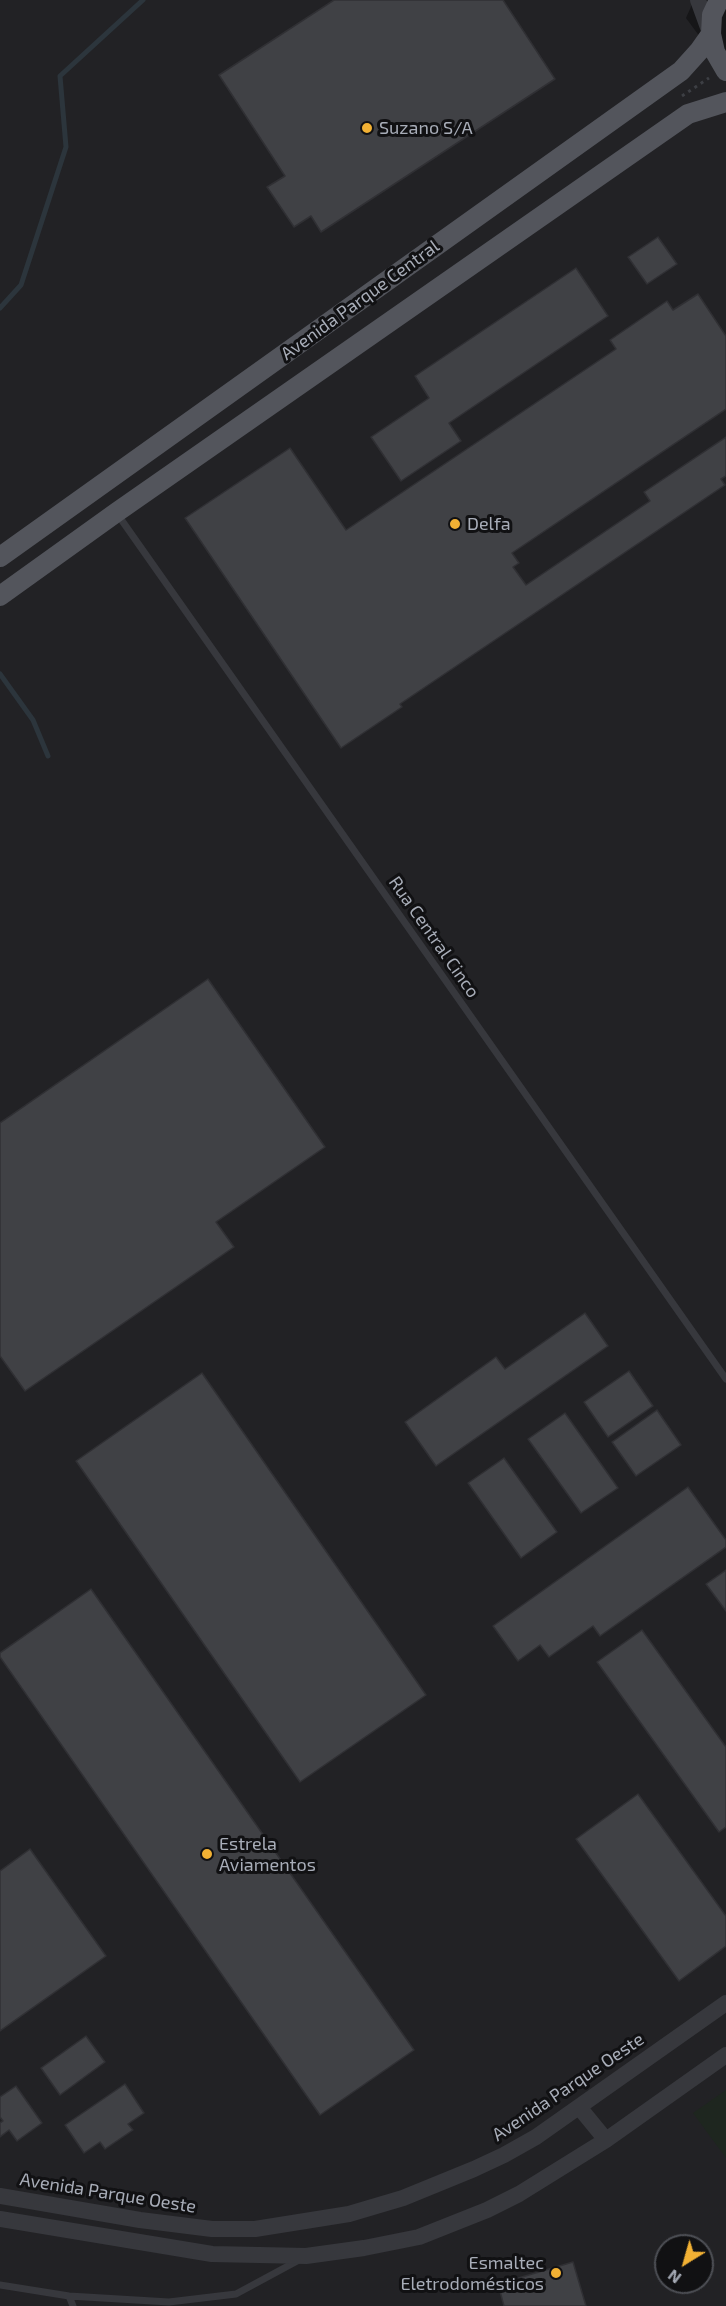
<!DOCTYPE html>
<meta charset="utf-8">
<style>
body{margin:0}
#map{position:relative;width:726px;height:2306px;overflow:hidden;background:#161618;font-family:"Exo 2",sans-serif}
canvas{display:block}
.north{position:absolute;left:654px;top:2234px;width:60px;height:60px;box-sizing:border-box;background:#111113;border:2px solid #4d4f55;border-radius:50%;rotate:217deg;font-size:16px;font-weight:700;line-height:24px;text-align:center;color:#a8adb8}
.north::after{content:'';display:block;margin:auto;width:21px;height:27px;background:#f2b134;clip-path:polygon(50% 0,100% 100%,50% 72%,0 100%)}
</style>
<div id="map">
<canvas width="726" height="2306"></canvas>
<div class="north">N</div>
</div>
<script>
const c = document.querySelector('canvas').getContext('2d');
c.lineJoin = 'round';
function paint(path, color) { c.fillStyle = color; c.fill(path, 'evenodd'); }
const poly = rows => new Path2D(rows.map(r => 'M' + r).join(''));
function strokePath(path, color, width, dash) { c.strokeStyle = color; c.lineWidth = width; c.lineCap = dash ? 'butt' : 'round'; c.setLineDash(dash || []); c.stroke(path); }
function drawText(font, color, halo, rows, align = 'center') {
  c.font = font + ' "Exo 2",sans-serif'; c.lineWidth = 6; c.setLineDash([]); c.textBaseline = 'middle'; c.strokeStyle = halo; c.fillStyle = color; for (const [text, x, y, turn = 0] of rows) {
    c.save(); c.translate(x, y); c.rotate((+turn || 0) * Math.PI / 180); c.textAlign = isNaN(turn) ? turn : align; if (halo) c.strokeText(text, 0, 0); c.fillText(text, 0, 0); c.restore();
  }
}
const built = poly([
 [0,0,694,0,686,18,726,72,726,2306,0,2306],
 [666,2246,702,2246,702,2282,666,2282]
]);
const green = poly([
 [726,2090,726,2158,693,2113]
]);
const stream = poly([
 [0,308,21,285,66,147,60,76,143,0],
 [0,674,33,720,48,756]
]);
const building = poly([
 [334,0,503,0,555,79,321,232,311,216,294,227,267,187,285,176,219,75,334,0],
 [658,237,677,264,647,284,628,257,658,237],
 [576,268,608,316,449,423,461,441,401,481,371,437,429,398,415,376,576,268],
 [698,294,726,336,726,409,512,553,519,563,513,567,526,585,650,501,644,492,726,437,726,476,721,479,725,485,400,704,402,707,341,748,185,518,290,448,346,530,616,349,610,340,667,301,673,310,698,294],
 [208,979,325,1147,216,1222,234,1247,25,1391,0,1356,0,1123,208,979],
 [585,1313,608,1346,436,1466,405,1422,496,1357,505,1369,585,1313],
 [629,1371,653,1406,608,1437,584,1402,629,1371],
 [202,1373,426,1695,300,1782,76,1461,202,1373],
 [657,1410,681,1445,636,1476,612,1442,657,1410],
 [565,1413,618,1488,581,1513,528,1439,565,1413],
 [504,1458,557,1532,521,1558,468,1483,504,1458],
 [688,1487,726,1540,726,1547,600,1636,593,1626,549,1657,540,1645,518,1661,493,1626,688,1487],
 [726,1570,726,1611,706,1584,726,1570],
 [91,1589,414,2050,320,2115,0,1657,0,1653,91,1589],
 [642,1630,726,1747,726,1827,719,1832,597,1662,642,1630],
 [638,1794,726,1916,726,1946,679,1981,576,1839,638,1794],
 [30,1849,106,1956,0,2031,0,1871,30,1849],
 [86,2036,105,2062,60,2095,41,2068,86,2036],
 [125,2084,144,2113,128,2124,133,2130,105,2149,100,2142,84,2153,65,2125,125,2084],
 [16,2086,42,2123,17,2141,9,2130,0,2137,0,2123,3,2121,0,2117,0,2097,16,2086],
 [573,2262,586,2306,504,2306,498,2284,573,2262]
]);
const path = poly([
 [682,96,709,78]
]);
const service = poly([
 [118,515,726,1379],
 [0,2285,69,2296,169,2302,236,2294,299,2260],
 [69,2296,73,2306]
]);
const tertiary = poly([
 [698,0,710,33],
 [579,2107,606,2140],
 [0,2196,140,2220,212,2229,255,2229,349,2214,403,2198,474,2169,504,2155,536,2137,726,2003],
 [0,2219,212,2254,306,2256,364,2248,419,2237,487,2210,519,2194,606,2140,726,2055]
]);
const primary = poly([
 [719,0,712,15,711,34,715,52,726,71],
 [0,557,681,71,699,51,711,34],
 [0,596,117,512,688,114,726,102]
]);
const markers = [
 [367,128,6,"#f2b134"],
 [455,524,6,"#f2b134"],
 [207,1854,6,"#f2b134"],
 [556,2273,6,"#f2b134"]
];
const poiNames = [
 ["Suzano S/A",379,128],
 ["Delfa",467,524],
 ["Estrela",219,1844],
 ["Aviamentos",219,1865],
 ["Esmaltec",544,2263,"right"],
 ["Eletrodomésticos",544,2284,"right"]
];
const streetNames = [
 ["Avenida Parque Central",360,300,-36],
 ["Rua Central Cinco",434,937,55],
 ["Avenida Parque Oeste",568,2087,-34],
 ["Avenida Parque Oeste",108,2193,9]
];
paint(built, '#222225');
paint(green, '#1e261f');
strokePath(stream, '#2c353c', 5);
paint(building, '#404145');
strokePath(building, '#303034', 1.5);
strokePath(path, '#3d3f44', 3, [3, 4.5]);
strokePath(service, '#37383d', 7);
strokePath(tertiary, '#37383d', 16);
strokePath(primary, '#53555c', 20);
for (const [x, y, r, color] of markers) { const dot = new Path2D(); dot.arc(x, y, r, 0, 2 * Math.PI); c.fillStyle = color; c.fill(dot); strokePath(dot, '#111113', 2); }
drawText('18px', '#a8adb8', '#111113', poiNames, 'left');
drawText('18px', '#a8adb8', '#111113', streetNames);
</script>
